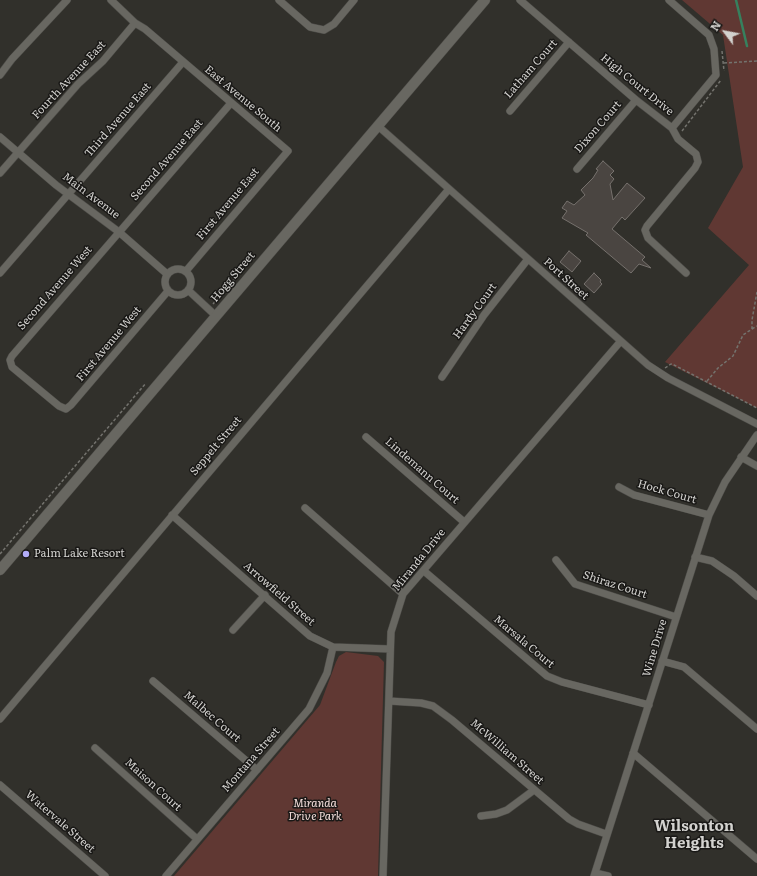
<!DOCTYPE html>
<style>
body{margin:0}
#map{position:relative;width:757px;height:876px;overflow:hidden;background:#31302b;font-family:Literata,serif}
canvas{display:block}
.north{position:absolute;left:705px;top:12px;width:40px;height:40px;-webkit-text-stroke:3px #191816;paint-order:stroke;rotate:302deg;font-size:11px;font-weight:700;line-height:16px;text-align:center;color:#d3d2cf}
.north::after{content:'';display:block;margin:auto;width:14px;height:18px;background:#d3d2cf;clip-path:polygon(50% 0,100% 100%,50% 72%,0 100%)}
</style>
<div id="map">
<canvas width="757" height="876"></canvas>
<div class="north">N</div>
</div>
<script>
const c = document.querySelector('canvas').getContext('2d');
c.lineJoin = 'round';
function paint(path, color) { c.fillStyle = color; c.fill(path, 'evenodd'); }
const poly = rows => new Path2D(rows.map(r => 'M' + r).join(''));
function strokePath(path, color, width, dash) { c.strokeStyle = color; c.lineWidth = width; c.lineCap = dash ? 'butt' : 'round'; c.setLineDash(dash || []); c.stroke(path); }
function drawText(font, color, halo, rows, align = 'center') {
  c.font = font + ' Literata,serif'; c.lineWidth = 3; c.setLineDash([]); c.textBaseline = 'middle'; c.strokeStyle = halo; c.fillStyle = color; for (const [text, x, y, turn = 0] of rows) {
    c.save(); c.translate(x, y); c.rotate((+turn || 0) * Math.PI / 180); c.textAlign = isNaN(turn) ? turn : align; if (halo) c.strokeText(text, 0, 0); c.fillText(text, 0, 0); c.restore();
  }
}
const green = poly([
 [682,0,757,0,757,408,665,362,749,265,708,228,743,167,723,35],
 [346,652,378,656,384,662,378,876,174,876,320,705,336,662,339,656]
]);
const stream = poly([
 [736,0,747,46]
]);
const building = poly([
 [603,161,614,171,610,175,614,179,610,184,613,200,627,183,645,198,625,220,622,217,612,229,645,257,642,260,651,268,639,264,631,273,586,235,588,233,562,218,567,211,562,208,567,201,574,205,585,195,581,190,593,178,598,170,596,169,603,161],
 [569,251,581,261,572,272,560,262,569,251],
 [594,273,601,280,600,282,602,284,594,293,584,284,594,273]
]);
const path = poly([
 [722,51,724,71],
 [602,60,608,65],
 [724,63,757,61],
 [682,131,721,80],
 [213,304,254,257],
 [752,329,757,326],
 [665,368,671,364,674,365,757,408],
 [707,381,718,368,733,356,743,335,752,329,752,320,757,292],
 [0,554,146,383]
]);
const street = poly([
 [111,0,135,23,145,29,288,151,186,271],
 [279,0,310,27,324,30,334,24,354,0],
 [520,0,636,100,672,128,678,139,696,154,698,162,695,168,647,226,645,230,648,238,686,273],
 [669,0,709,35,714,49,716,75,672,128],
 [0,75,12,59,67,0],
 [510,111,569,42],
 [378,126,648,365,668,378,757,424],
 [0,137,56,185,119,232,167,274],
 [577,169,636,100],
 [0,173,78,84,103,61,135,23],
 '165 282a13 13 0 1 1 26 0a13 13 0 1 1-26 0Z',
 [0,273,183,62],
 [188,290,216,316],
 [168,291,71,405,66,409,59,406,12,367,10,360,12,356,231,103],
 [442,377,484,315,528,259],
 [366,437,464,522],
 [741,457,757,466],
 [619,487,634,495,709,515],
 [305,508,403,594],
 [172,515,310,636,333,647,390,649],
 [695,557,712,561,734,576,757,596],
 [556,560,575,584,676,617],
 [424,571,547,676,562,682,649,705],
 [233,630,265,595],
 [662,661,684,667,757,729],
 [153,681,257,770],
 [389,701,421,703,433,706,452,720,569,819,578,824,606,834],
 [0,719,449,189],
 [95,748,197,839],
 [633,753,757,859],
 [0,785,105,876],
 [481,816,496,814,507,810,534,790],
 [595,873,608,876],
 [166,876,309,709,327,673,333,647],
 [383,876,391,632,403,594,620,342],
 [594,876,709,515,725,482,757,435]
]);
const secondary = poly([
 [0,570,485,0]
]);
const markers = [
 [26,554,4,"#b3adf9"]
];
const streetNames = [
 ["Latham Court",531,69,-49],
 ["Fourth Avenue East",69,80,-47],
 ["High Court Drive",637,85,39],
 ["East Avenue South",243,99,40],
 ["Third Avenue East",118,120,-49],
 ["Dixon Court",598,127,-49],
 ["Second Avenue East",167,160,-49],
 ["Main Avenue",91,196,37],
 ["First Avenue East",228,204,-50],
 ["Hogg Street",233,277,-50],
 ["Port Street",566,279,42],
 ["Second Avenue West",55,288,-49],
 ["Hardy Court",475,311,-54],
 ["First Avenue West",109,344,-50],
 ["Seppelt Street",216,446,-50],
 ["Lindemann Court",422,471,41],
 ["Hock Court",667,492,16],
 ["Miranda Drive",419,560,-51],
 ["Shiraz Court",615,585,18],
 ["Arrowfield Street",279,594,41],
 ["Marsala Court",524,642,40],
 ["Wine Drive",655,648,-73],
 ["Malbec Court",212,717,41],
 ["McWilliam Street",507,752,41],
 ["Montana Street",251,760,-49],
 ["Maison Court",153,785,42],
 ["Watervale Street",60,822,41]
];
const poiNames = [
 ["Palm Lake Resort",34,554]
];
const parkNames = [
 ["Miranda",315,804],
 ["Drive Park",315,817]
];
const districtNames = [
 ["Wilsonton",694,827],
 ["Heights",694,844]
];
paint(green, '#603833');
strokePath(stream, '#36815e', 2.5);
paint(building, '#4a4541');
strokePath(building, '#76716d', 1);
strokePath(street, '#4d4c48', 8);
strokePath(secondary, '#4d4c48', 11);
strokePath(path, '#74736e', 1.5, [3, 2]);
strokePath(street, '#686761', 7);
strokePath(secondary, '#686761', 10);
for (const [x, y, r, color] of markers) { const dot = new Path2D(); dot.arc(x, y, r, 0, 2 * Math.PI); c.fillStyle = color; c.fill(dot); strokePath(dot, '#191816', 1.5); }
drawText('11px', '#d3d2cf', '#191816', streetNames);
drawText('11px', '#d3d2cf', '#191816', poiNames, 'left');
drawText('italic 11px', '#f5dfdc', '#191816', parkNames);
drawText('bold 15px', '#d3d2cf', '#191816', districtNames);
</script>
